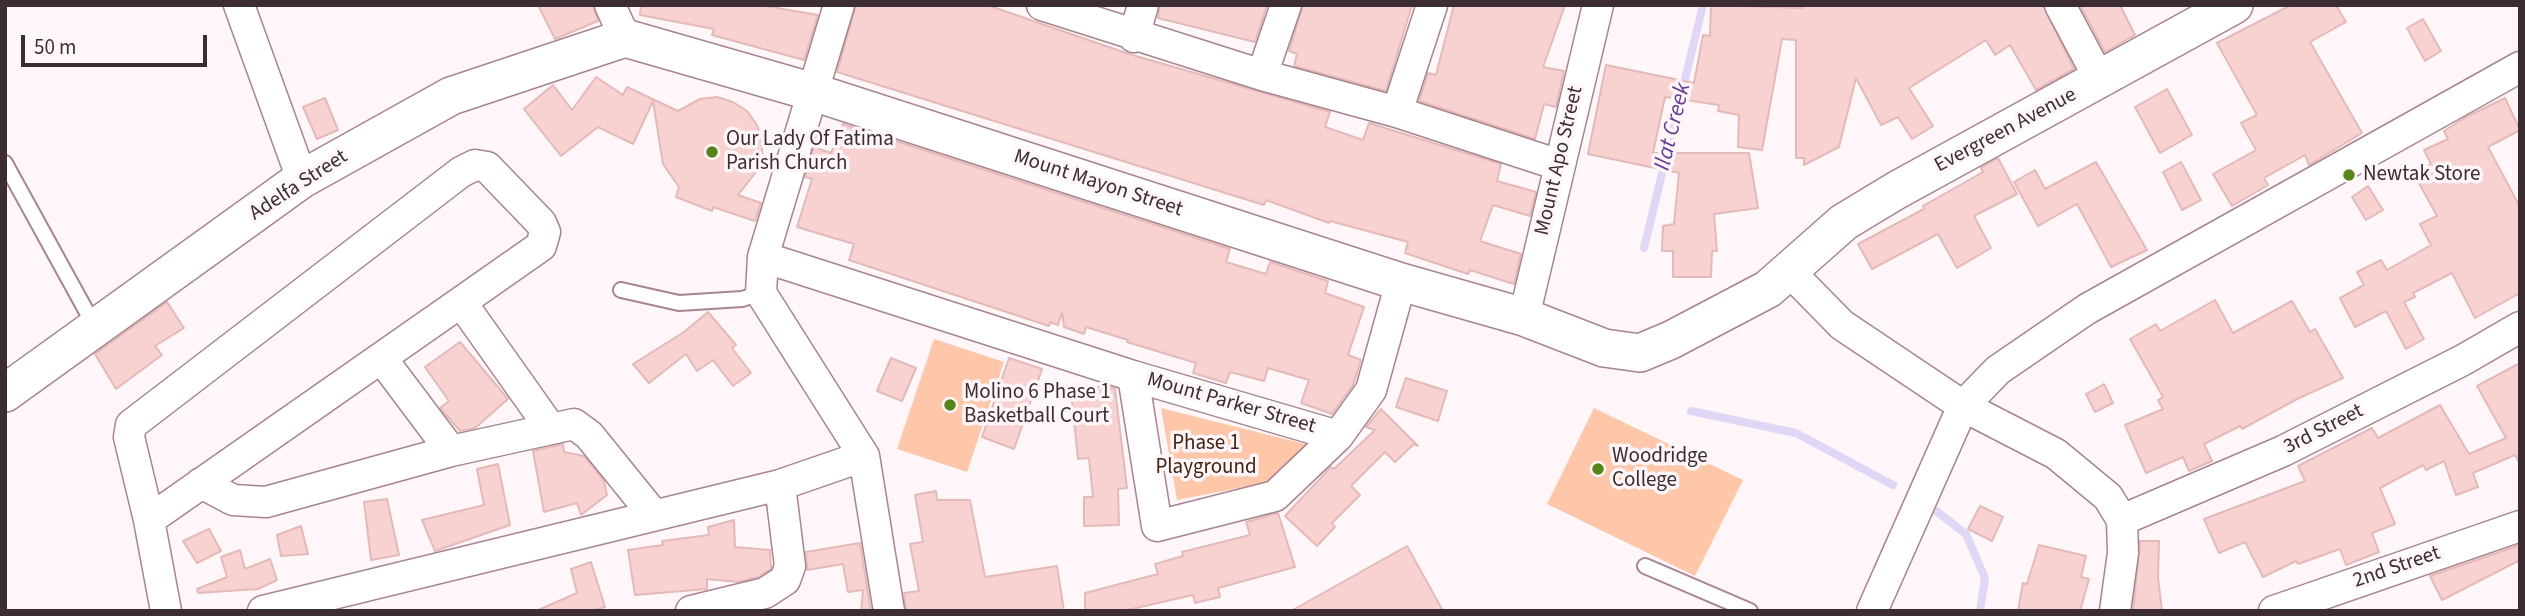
<!DOCTYPE html>
<style>
body{margin:0}
#map{position:relative;width:2525px;height:616px;overflow:hidden;background:#fef6f9;font-family:"Source Sans 3",sans-serif}
canvas{display:block}
.frame{position:absolute;inset:0;border:7px solid #3c2d33;pointer-events:none}
.scale{position:absolute;left:21px;top:35px;width:186px;height:32px;box-sizing:border-box;border:4px solid #3c2d33;border-top:0;padding-left:9px;font-size:21px;line-height:24px;white-space:nowrap;color:#3c2d33;-webkit-text-stroke:5px #fef6f9;paint-order:stroke}
</style>
<div id="map">
<canvas width="2525" height="616"></canvas>
<div class="frame"></div>
<div class="scale">50 m</div>
</div>
<script>
const c = document.querySelector('canvas').getContext('2d');
c.lineJoin = 'round';
function paint(path, color) { c.fillStyle = color; c.fill(path, 'evenodd'); }
const poly = rows => new Path2D(rows.map(r => 'M' + r).join(''));
function strokePath(path, color, width, dash) { c.strokeStyle = color; c.lineWidth = width; c.lineCap = dash ? 'butt' : 'round'; c.setLineDash(dash || []); c.stroke(path); }
function drawText(font, color, halo, rows, align = 'center') {
  c.font = font + ' "Source Sans 3",sans-serif'; c.lineWidth = 7; c.setLineDash([]); c.textBaseline = 'middle'; c.strokeStyle = halo; c.fillStyle = color; for (const [text, x, y, turn = 0] of rows) {
    c.save(); c.translate(x, y); c.rotate((+turn || 0) * Math.PI / 180); c.textAlign = isNaN(turn) ? turn : align; if (halo) c.strokeText(text, 0, 0); c.fillText(text, 0, 0); c.restore();
  }
}
const green = poly([
 [934,339,1004,362,967,472,897,449],
 [1161,408,1313,446,1265,483,1177,500],
 [1594,408,1743,480,1695,576,1547,504]
]);
const stream = poly([
 [1644,248,1703,5],
 [1691,411,1796,433,1893,485],
 [1936,511,1966,534,1985,578,1980,611]
]);
const building = poly([
 [538,5,593,5,598,21,555,39,538,5],
 [641,5,760,5,818,15,804,60,712,35,714,29,640,15,641,5],
 [856,5,987,5,1129,54,1330,112,1325,127,1363,140,1369,123,1501,164,1497,181,1536,192,1530,216,1493,205,1480,241,1521,254,1514,284,1470,270,1468,274,1405,253,1408,242,1330,221,1329,223,1266,200,1264,205,837,72,856,5],
 [1160,5,1267,5,1255,42,1158,18,1160,5],
 [1303,5,1412,5,1386,91,1294,66,1297,54,1289,51,1303,5],
 [1454,5,1565,5,1543,67,1564,71,1556,107,1544,104,1535,139,1419,101,1428,73,1436,75,1454,5],
 [1711,5,1802,8,1801,5,2043,5,2074,69,2036,90,2010,45,1995,55,1986,40,1909,88,1933,126,1912,139,1898,117,1881,125,1856,78,1839,147,1804,165,1804,158,1796,158,1796,40,1782,39,1762,150,1738,147,1739,115,1718,111,1719,105,1665,97,1653,153,1749,153,1758,208,1714,214,1717,251,1712,251,1711,277,1673,277,1673,251,1662,251,1663,226,1674,224,1679,173,1588,154,1606,65,1694,83,1703,35,1710,36,1711,5],
 [2080,5,2120,5,2135,35,2105,52,2080,5],
 [2291,5,2336,5,2346,22,2310,42,2362,133,2309,165,2305,155,2264,178,2268,185,2232,206,2213,174,2256,150,2241,123,2257,115,2217,43,2291,5],
 [2423,19,2441,51,2425,61,2407,28,2423,19],
 [596,77,623,95,627,87,678,111,700,99,717,97,733,102,747,111,757,125,762,140,762,157,756,172,738,195,761,203,755,221,713,207,712,211,676,197,679,187,663,164,653,101,633,144,598,127,561,156,524,109,553,85,572,110,596,77],
 [2167,89,2192,135,2160,153,2135,107,2167,89],
 [325,98,338,130,317,139,303,107,325,98],
 [2505,98,2520,130,2488,147,2520,207,2520,293,2475,318,2452,273,2413,293,2415,297,2404,302,2424,339,2406,349,2386,311,2355,327,2340,298,2364,285,2357,272,2381,260,2387,270,2431,245,2420,224,2437,216,2414,174,2431,164,2424,150,2448,139,2444,131,2466,117,2505,98],
 [843,124,1230,249,1226,262,1266,274,1270,262,1328,281,1325,293,1364,307,1348,355,1361,360,1353,385,1332,414,1301,403,1309,380,1268,368,1264,381,1230,372,1226,383,1193,373,1196,363,1127,342,1128,340,1086,327,1084,334,1064,327,1062,312,1058,325,1050,322,1049,326,849,260,854,244,797,227,812,179,805,177,814,147,831,153,843,124],
 [1998,158,2017,194,1974,216,1991,248,1957,268,1938,234,1872,269,1858,244,1924,209,1923,206,1983,172,1981,168,1998,158],
 [2096,162,2147,250,2111,267,2077,204,2038,226,2014,182,2035,170,2045,189,2096,162],
 [2181,162,2201,200,2182,210,2163,172,2181,162],
 [2368,186,2383,210,2366,220,2352,197,2368,186],
 [2215,300,2233,333,2292,301,2310,332,2315,329,2343,378,2297,399,2242,429,2240,426,2204,444,2212,461,2189,471,2183,457,2146,473,2125,425,2163,409,2158,400,2163,397,2130,339,2156,324,2160,331,2215,300],
 [167,302,184,328,155,346,162,355,116,389,95,354,167,302],
 [708,312,736,345,732,348,751,373,733,386,713,360,697,371,686,354,649,383,633,364,684,332,708,312],
 [460,342,508,399,475,428,460,431,440,408,449,401,425,367,460,342],
 [891,358,916,368,902,401,877,391,891,358],
 [1009,358,1042,369,1014,449,982,437,1009,358],
 [2520,363,2520,464,2515,455,2473,473,2478,487,2456,495,2444,461,2426,470,2423,465,2380,488,2395,524,2372,533,2379,552,2346,565,2340,549,2298,564,2296,561,2263,577,2245,542,2219,553,2204,519,2305,481,2298,466,2372,428,2378,438,2440,405,2469,454,2506,438,2477,386,2520,363],
 [1406,378,1447,391,1438,421,1396,407,1406,378],
 [2104,384,2113,403,2095,412,2086,394,2104,384],
 [1106,386,1115,389,1127,488,1118,489,1119,525,1084,526,1084,497,1093,497,1089,458,1078,459,1071,391,1106,386],
 [1381,409,1418,446,1414,444,1395,462,1385,452,1351,486,1360,495,1332,523,1335,527,1317,546,1285,516,1331,467,1334,469,1375,430,1366,427,1381,409],
 [563,444,564,452,584,456,604,481,607,495,581,515,577,503,544,512,533,451,563,444],
 [498,464,510,525,435,551,422,520,484,505,477,469,498,464],
 [936,491,937,500,970,500,985,577,1057,566,1064,611,906,611,904,593,919,591,910,544,923,542,915,495,936,491],
 [387,499,399,555,371,560,364,502,387,499],
 [1980,506,2003,517,1992,541,1968,529,1980,506],
 [1278,513,1295,567,1218,588,1220,597,1195,603,1193,595,1123,611,1085,611,1085,593,1158,574,1155,564,1183,556,1182,552,1250,535,1246,522,1278,513],
 [734,520,735,547,770,550,771,569,758,577,738,582,707,579,707,589,635,595,628,550,663,545,662,541,709,535,708,527,734,520],
 [301,526,308,554,281,556,277,535,301,526],
 [209,529,221,551,197,563,183,541,209,529],
 [2140,541,2159,541,2158,577,2162,611,2133,611,2140,541],
 [860,543,871,611,861,611,863,590,848,592,843,564,807,570,806,552,860,543],
 [2039,545,2086,556,2081,577,2089,579,2080,611,2018,611,2023,583,2027,584,2039,545],
 [2520,545,2520,560,2442,600,2430,576,2520,545],
 [1407,546,1443,611,1291,611,1325,592,1407,546],
 [240,550,245,569,270,559,277,580,258,589,198,593,197,589,227,577,221,557,240,550],
 [591,562,605,607,590,611,536,611,577,593,571,569,591,562]
]);
const service = poly([
 [5,163,95,327],
 [621,290,679,303,742,299,761,293],
 [1645,566,1750,611]
]);
const minor = poly([
 [239,5,302,179],
 [610,5,625,38],
 [839,5,763,257,761,293,864,456,889,611],
 [1042,5,1262,75,1397,112,1559,165],
 [2060,5,2100,80],
 [1134,37,1143,5],
 [1262,75,1286,5],
 [1397,112,1432,5],
 [763,257,1133,376,1338,436],
 [1788,270,1842,325,1963,406,2056,454,2108,497,2122,520,2123,553,2115,611],
 [1524,317,1598,5],
 [382,359,451,451],
 [1133,376,1157,526,1275,496,1338,436,1371,390,1401,282],
 [201,483,233,500,266,502,451,451,574,424,589,435,653,514],
 [149,520,461,302,551,429],
 [2122,520,2283,451,2463,360,2520,327],
 [166,611,149,520,129,437,131,425,461,172,475,165,487,167,541,223,545,232,541,246,461,302],
 [263,611,780,485,864,456],
 [691,611,765,593,785,580,790,566,780,485],
 [1872,611,1963,406,1998,370,2087,309,2520,67],
 [2274,611,2520,526]
]);
const tertiary = poly([
 [5,393,302,179,451,96,625,38,813,92,1401,282,1524,317,1604,348,1640,353,1671,340,1768,289,1844,222,1897,190,2234,5]
]);
const markers = [
 [712,152,7,"#56861a"],
 [2349,175,7,"#56861a"],
 [950,405,7,"#56861a"],
 [1598,469,7,"#56861a"]
];
const streetNames = [
 ["Evergreen Avenue",2006,131,-28],
 ["Mount Apo Street",1560,161,-77],
 ["Mount Mayon Street",1098,184,18],
 ["Adelfa Street",299,186,-33],
 ["Mount Parker Street",1231,404,16],
 ["3rd Street",2324,430,-27],
 ["2nd Street",2397,568,-19]
];
const poiNames = [
 ["Our Lady Of Fatima",726,140],
 ["Parish Church",726,164],
 ["Newtak Store",2363,175],
 ["Molino 6 Phase 1",964,393],
 ["Basketball Court",964,417],
 ["Woodridge",1612,457],
 ["College",1612,481]
];
const parkNames = [
 ["Phase 1",1206,444],
 ["Playground",1206,468]
];
const waterNames = [
 ["Ilat Creek",1674,127,-76]
];
paint(green, '#fec7a9');
strokePath(stream, '#e0d6f5', 8);
paint(building, '#f8d2d0');
strokePath(building, '#e3bab8', 2);
strokePath(service, '#a78490', 18);
strokePath(minor, '#a78490', 33);
strokePath(tertiary, '#a78490', 40);
strokePath(service, '#fff', 14);
strokePath(minor, '#fff', 30);
strokePath(tertiary, '#fff', 37);
for (const [x, y, r, color] of markers) { const dot = new Path2D(); dot.arc(x, y, r, 0, 2 * Math.PI); c.fillStyle = color; c.fill(dot); strokePath(dot, '#fef6f9', 2.5); }
drawText('21px', '#3c2d33', '#fef6f9', streetNames);
drawText('21px', '#3c2d33', '#fef6f9', poiNames, 'left');
drawText('21px', '#412210', '#fef6f9', parkNames);
drawText('italic 23px', '#623d93', '#fef6f9', waterNames);
</script>
